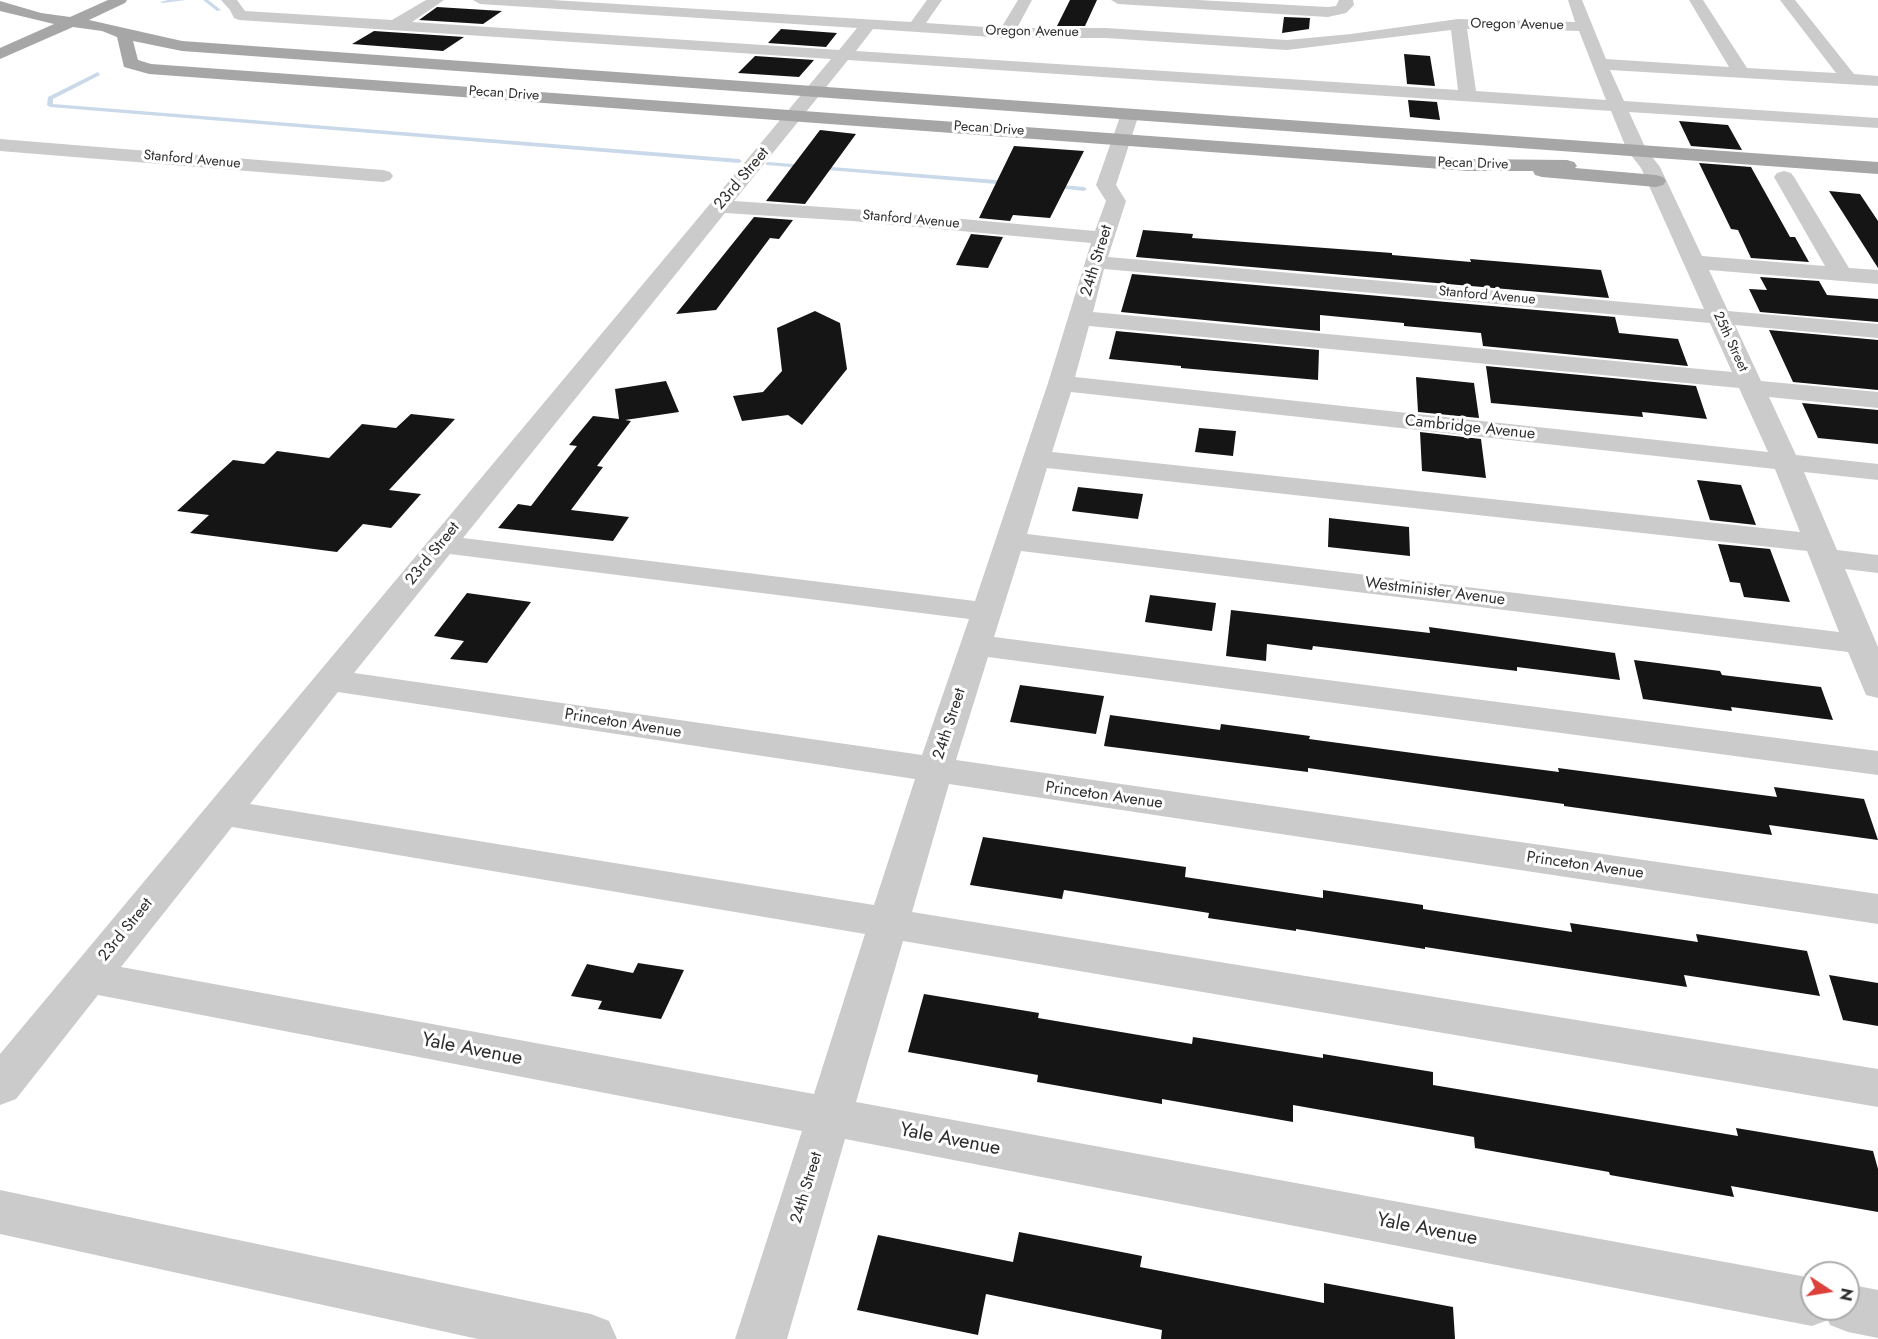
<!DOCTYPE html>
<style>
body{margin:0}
#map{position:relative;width:1878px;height:1339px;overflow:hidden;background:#fff;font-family:Jost,sans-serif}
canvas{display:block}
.north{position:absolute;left:1800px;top:1261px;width:60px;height:60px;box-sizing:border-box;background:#fff;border:2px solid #ababab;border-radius:50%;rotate:102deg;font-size:16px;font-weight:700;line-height:24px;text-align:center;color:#2e2e2e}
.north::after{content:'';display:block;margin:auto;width:21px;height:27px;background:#db413a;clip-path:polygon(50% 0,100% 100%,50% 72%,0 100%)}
</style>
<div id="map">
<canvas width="1878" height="1339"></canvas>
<div class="north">N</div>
</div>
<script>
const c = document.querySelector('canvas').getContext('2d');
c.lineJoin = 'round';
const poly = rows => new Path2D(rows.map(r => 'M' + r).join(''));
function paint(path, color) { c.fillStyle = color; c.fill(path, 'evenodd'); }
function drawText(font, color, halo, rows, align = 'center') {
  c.font = font + ' Jost,sans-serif'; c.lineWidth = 6; c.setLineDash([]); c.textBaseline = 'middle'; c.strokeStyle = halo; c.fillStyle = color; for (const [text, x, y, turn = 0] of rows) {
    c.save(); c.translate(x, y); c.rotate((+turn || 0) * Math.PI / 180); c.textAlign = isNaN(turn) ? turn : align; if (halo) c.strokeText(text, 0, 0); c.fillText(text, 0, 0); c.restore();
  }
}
const stream = poly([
 [168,0,186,0,162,3,160,2,168,0],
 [203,0,208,0,221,10,217,11,203,0],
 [98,72,100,75,53,99,53,104,739,159,742,161,739,163,50,107,47,105,48,97,98,72],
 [768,162,1009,181,1012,183,1009,185,766,165,766,163,768,162],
 [1051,184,1084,187,1087,189,1084,191,1049,187,1048,186,1051,184]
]);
const building = poly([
 [1070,0,1097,0,1085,26,1057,26],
 [437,7,502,11,483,24,419,20],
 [1284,17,1310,18,1309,29,1282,33],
 [781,29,837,33,826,47,768,43],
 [374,31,464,37,443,51,352,44],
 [1404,54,1430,56,1435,86,1407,84],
 [755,56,814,60,799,77,738,73],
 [1408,100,1437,102,1440,120,1410,117],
 [1679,121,1728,125,1742,150,1691,146],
 [820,130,856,134,805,204,766,201],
 [1014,146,1084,151,1050,218,1013,215,1010,221,979,218],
 [1699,163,1751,167,1790,237,1795,237,1809,262,1751,258,1738,230,1731,229],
 [1829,191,1860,194,1878,221,1878,268],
 [754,217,793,220,779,239,770,238,716,310,676,314],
 [1143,230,1193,234,1192,238,1392,253,1392,255,1471,262,1470,259,1601,270,1609,298,1136,257],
 [971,234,1003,237,988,268,956,265],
 [1132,274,1615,317,1619,333,1678,339,1688,366,1483,346,1481,333,1404,326,1404,323,1320,315,1320,331,1121,312],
 [1760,277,1819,281,1827,295,1878,299,1878,322,1760,312,1749,289,1767,290],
 [815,311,840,323,847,369,802,425,788,415,742,421,733,396,763,392,782,371,777,328],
 [1769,330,1878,340,1878,390,1793,382],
 [1116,331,1319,350,1318,380,1181,368,1181,366,1109,359],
 [1486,366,1696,386,1707,419,1642,412,1643,417,1491,403],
 [1416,377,1474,383,1479,418,1418,412],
 [666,381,679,412,625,420,631,421,597,466,603,467,571,510,629,517,613,541,498,528,518,504,531,506,577,446,569,445,593,416,619,419,615,389],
 [1802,403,1878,410,1878,444,1818,438],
 [411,414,455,419,389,490,421,494,391,528,363,524,337,552,190,533,209,515,177,511,233,460,264,464,277,451,329,458,362,424,396,428],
 [1199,428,1236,431,1233,456,1195,452],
 [1420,432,1481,439,1486,478,1422,471],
 [1697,480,1741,485,1756,525,1710,520],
 [1078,487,1143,494,1138,519,1072,511],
 [1329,518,1409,527,1410,556,1328,547],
 [1718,544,1770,549,1790,602,1744,597,1740,583,1730,582],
 [467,593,531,602,487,663,450,659,464,641,434,636],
 [1150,595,1216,603,1212,631,1145,622],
 [1231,610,1430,633,1429,627,1615,653,1620,680,1517,667,1517,671,1313,646,1312,650,1267,644,1266,661,1226,656],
 [1634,660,1720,671,1722,675,1821,687,1833,720,1731,707,1732,711,1643,699],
 [1020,685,1104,696,1096,734,1010,722],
 [1110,715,1220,730,1221,724,1310,736,1309,739,1435,756,1559,772,1558,768,1777,797,1774,787,1864,799,1878,840,1769,825,1772,835,1564,806,1564,804,1308,768,1308,772,1104,746],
 [983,837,1186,867,1185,877,1323,898,1323,890,1423,905,1423,909,1572,932,1570,923,1698,942,1696,934,1807,951,1820,996,1684,975,1687,987,1425,947,1425,949,1296,929,1296,931,1208,918,1209,913,1064,890,1062,899,970,885],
 [638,963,684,970,661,1019,598,1009,602,1001,571,996,587,964,633,973],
 [1829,975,1878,983,1878,1026,1843,1020],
 [924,994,1039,1013,1038,1018,1192,1044,1193,1037,1323,1058,1323,1054,1433,1072,1433,1085,1738,1136,1736,1128,1873,1151,1878,1169,1878,1212,1731,1186,1734,1197,1610,1175,1609,1172,1475,1148,1474,1137,1293,1105,1293,1122,1162,1099,1162,1104,1037,1082,1038,1075,908,1052],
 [1019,1232,1142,1256,1140,1267,1324,1303,1324,1283,1453,1307,1455,1339,1161,1339,1162,1330,986,1294,978,1335,857,1310,878,1235,1013,1262]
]);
const minor = poly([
 [221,0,237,0,245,11,392,20,426,0,444,0,412,22,839,50,857,28,480,4,473,0,552,0,911,22,927,0,942,0,926,23,1001,28,1018,0,1032,0,1017,28,1106,28,1287,40,1351,34,1458,19,1575,22,1568,0,1582,0,1606,59,1729,67,1689,0,1703,0,1747,68,1836,73,1780,0,1795,0,1854,74,1878,76,1878,86,1610,70,1624,101,1878,118,1878,128,1629,112,1646,149,1660,167,1702,256,1825,266,1774,177,1777,173,1784,171,1791,173,1794,177,1849,268,1878,270,1878,284,1709,270,1728,311,1878,324,1878,338,1735,325,1761,381,1878,392,1878,408,1769,397,1796,455,1878,464,1878,480,1804,472,1837,550,1878,555,1878,573,1845,569,1878,647,1878,698,1866,695,1848,652,1021,551,994,637,1878,751,1878,775,988,657,956,760,1878,894,1878,924,949,784,912,912,1878,1069,1878,1107,903,941,856,1102,1812,1278,1812,1309,1848,1309,1848,1284,1878,1290,1878,1338,1848,1332,1830,1325,1828,1320,1812,1326,845,1139,787,1339,735,1339,802,1131,98,995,16,1099,0,1105,0,1054,831,59,239,20,234,18,230,10,221,0],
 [1494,28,1579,31,1606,100,1476,91,1467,29,1494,28],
 [873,29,1006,38,1106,38,1287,50,1451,30,1458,90,856,51,873,29],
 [848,60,1611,111,1627,150,1641,168,1704,309,1108,257,1126,201,1116,185,1139,114,1136,110,1130,109,1124,110,1121,114,1096,185,1106,201,1095,231,852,209,734,201,848,60],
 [725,213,852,221,1091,243,1048,383,975,601,463,538,725,213],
 [1104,269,1710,323,1732,372,1093,312,1104,269],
 [1089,326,1739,388,1768,452,1075,377,1089,326],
 [1071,392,1775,469,1800,532,1052,452,1071,392],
 [1047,468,1807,551,1839,632,1027,534,1047,468],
 [450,554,969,619,922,755,354,673,450,554],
 [338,692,915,779,874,905,250,804,338,692],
 [232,827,865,934,814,1094,121,967,232,827],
 [1111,0,1197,0,1328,7,1336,6,1339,0,1353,0,1354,5,1346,13,1328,17,1118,4,1111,0],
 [0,139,383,170,390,172,393,176,390,180,383,182,0,151,0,139],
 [0,1190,591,1314,609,1321,617,1339,478,1339,0,1234,0,1190]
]);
const major = poly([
 [108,0,127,0,125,3,89,20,182,41,1878,162,1878,174,182,51,133,41,138,60,151,64,1469,159,1567,160,1574,162,1577,166,1575,168,1656,175,1663,177,1666,181,1663,185,1656,187,1542,177,1535,175,1533,171,1469,171,149,74,124,67,117,37,102,31,73,27,0,59,0,48,54,24,0,11,0,1,41,13,70,17,108,0]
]);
const farStreetnames = [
 ["Oregon Avenue",1517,25,1],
 ["Oregon Avenue",1032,32,1],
 ["Pecan Drive",504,94,4],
 ["Pecan Drive",989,129,4],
 ["Stanford Avenue",192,160,5],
 ["Pecan Drive",1473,164,2],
 ["Stanford Avenue",911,220,5],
 ["Stanford Avenue",1487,296,5],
 ["25th Street",1730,342,65]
];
const streetNames = [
 ["23rd Street",742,179,-50],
 ["24th Street",1097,261,-73],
 ["Cambridge Avenue",1470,428,6],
 ["23rd Street",433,554,-51],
 ["Westminister Avenue",1435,592,7],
 ["Princeton Avenue",623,724,9],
 ["24th Street",950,724,-72],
 ["Princeton Avenue",1104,796,8],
 ["Princeton Avenue",1585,866,8],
 ["23rd Street",126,930,-51],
 ["24th Street",807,1188,-73]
];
const nearStreetnames = [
 ["Yale Avenue",472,1050,11],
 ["Yale Avenue",950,1140,11],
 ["Yale Avenue",1427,1230,11]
];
paint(stream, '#cad9e9');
paint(building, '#151515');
paint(minor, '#cbcbcb');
paint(major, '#a6a6a6');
drawText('14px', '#2e2e2e', '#fff', farStreetnames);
drawText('16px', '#2e2e2e', '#fff', streetNames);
drawText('20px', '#2e2e2e', '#fff', nearStreetnames);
</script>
